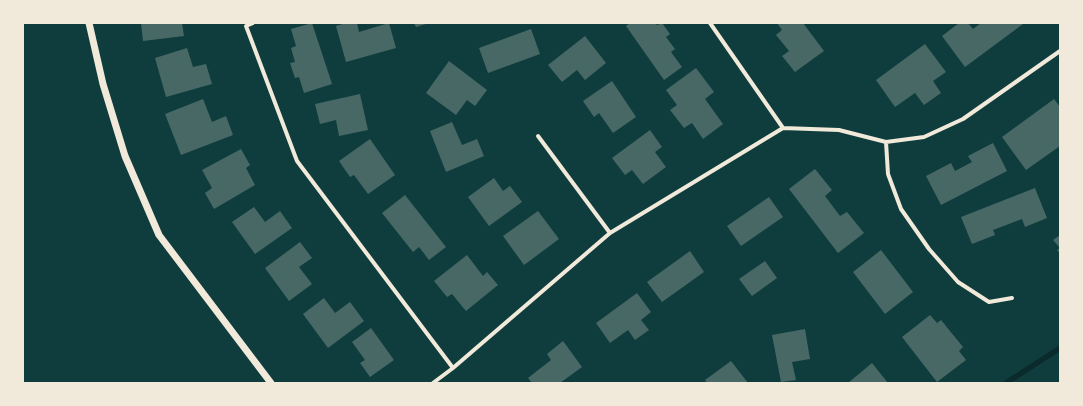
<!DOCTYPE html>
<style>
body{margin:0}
#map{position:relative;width:1083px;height:406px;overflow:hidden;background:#0f3d3e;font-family:Commissioner,sans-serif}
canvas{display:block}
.frame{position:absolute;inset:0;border:24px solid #f1e9da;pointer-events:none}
</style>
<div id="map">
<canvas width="1083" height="406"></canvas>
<div class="frame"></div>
</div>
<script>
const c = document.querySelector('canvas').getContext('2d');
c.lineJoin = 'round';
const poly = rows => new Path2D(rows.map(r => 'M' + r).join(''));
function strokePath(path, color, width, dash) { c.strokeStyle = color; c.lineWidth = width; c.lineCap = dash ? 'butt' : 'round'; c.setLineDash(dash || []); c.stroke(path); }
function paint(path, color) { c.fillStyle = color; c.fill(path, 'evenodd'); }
const stream = poly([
 [1006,383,1060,348]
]);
const building = poly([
 [141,23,182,23,184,36,143,41],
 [312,23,332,84,304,93,299,77,295,78,290,63,295,62,291,48,296,46,291,29],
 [346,23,357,23,359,32,389,23,396,48,346,62,336,26],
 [414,23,429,23,416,27],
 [630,23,655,23,657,25,662,23,670,34,666,37,675,49,671,52,682,67,664,80,626,26],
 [777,23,803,23,824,51,795,72,782,56,789,51,776,35,782,30],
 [959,23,968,23,973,29,981,23,1023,24,965,67,942,36],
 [531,29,540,54,488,73,479,48],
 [585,36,606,63,585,80,577,70,562,82,548,65],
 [925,44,946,72,933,81,941,93,924,105,915,93,895,107,876,80],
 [187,48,193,67,206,64,212,84,166,97,155,58],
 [449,61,487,90,475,106,467,100,456,115,426,93],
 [696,68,714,92,705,99,723,124,703,139,692,123,684,128,670,110,677,105,666,90],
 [612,81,636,117,613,133,599,113,594,117,583,101],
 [360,94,368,130,339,136,336,120,320,124,315,104],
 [203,99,212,122,226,116,233,135,181,155,165,114],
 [1054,99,1060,107,1060,146,1026,170,1002,137],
 [452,122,462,145,477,139,484,156,446,172,430,131],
 [650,130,662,147,655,152,666,167,643,184,632,170,625,175,612,158],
 [370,139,395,175,368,194,354,175,350,177,339,161],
 [993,143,1007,171,941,205,926,176,951,163,955,171,972,162,968,156],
 [241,149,250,165,246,168,255,185,214,209,205,193,212,188,202,170],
 [815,169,832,190,825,196,840,216,847,212,864,233,838,253,789,189],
 [494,178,503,191,510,186,522,202,489,226,468,197],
 [1035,188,1047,218,1025,227,1022,219,993,230,995,235,972,244,961,217],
 [405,195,446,247,429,260,419,247,413,252,382,213],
 [769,197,783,217,741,246,727,226],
 [254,207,265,222,280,211,292,228,255,254,232,222],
 [538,211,559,239,524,265,503,236],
 [1060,235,1060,253,1057,250,1060,248,1053,240],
 [300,242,312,258,299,267,312,284,289,301,265,268],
 [881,250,913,292,885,314,853,272],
 [690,251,704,272,662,302,647,282],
 [467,255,483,276,487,272,498,285,466,311,452,294,447,297,434,281],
 [765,261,777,278,752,296,739,279],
 [637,293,651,312,641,320,649,330,635,340,628,330,610,343,596,323],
 [324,298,335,313,350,302,364,321,328,348,303,314],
 [930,315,937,323,941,320,963,347,959,351,966,360,937,382,902,337],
 [371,328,394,360,370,377,360,363,365,360,352,342],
 [805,329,810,359,792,362,796,380,781,382,772,335],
 [563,341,582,367,560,383,532,383,528,378,551,360,547,354],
 [731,361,748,383,707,383,705,380],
 [872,363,888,383,848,383]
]);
const minor = poly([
 [253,23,246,26,297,161,453,368],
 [710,23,783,128],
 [538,136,610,233],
 [886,142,888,174,901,209,929,249,958,282,989,302,1012,298],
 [433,383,453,368,610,233,783,128,839,130,886,142,924,137,963,119,1060,51]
]);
const tertiary = poly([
 [89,23,103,84,125,156,159,235,271,383]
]);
strokePath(stream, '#0a2a2b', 5.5);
paint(building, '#486865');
strokePath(minor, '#f1e9da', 4);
strokePath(tertiary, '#f1e9da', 7);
</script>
